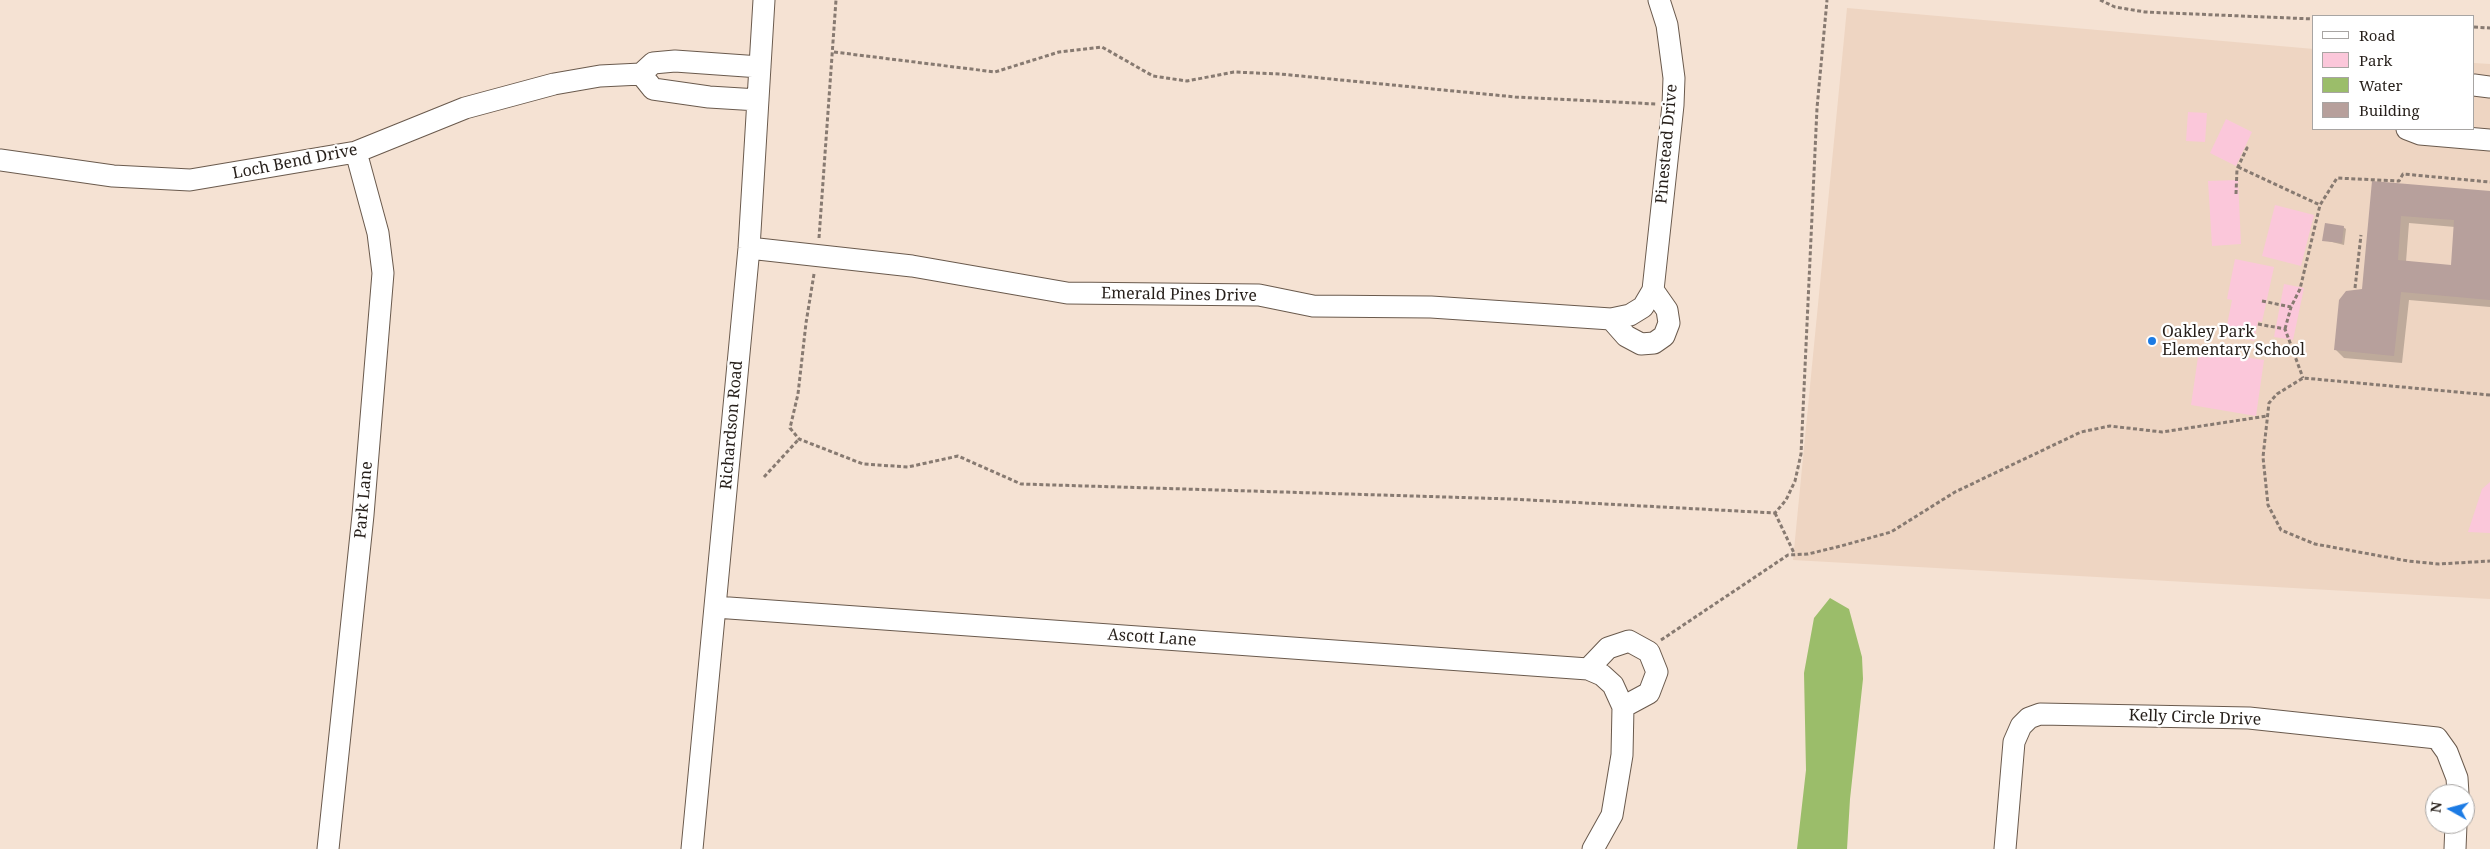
<!DOCTYPE html>
<style>
body{margin:0}
#map{position:relative;width:2490px;height:849px;overflow:hidden;background:#f5e2d3;font-family:"Noto Serif",serif}
canvas{display:block}
.legend{position:absolute;left:2312px;top:15px;width:162px;height:115px;box-sizing:border-box;background:#fff;border:1px solid #a8a5a3;margin:0;padding:6px 9px;list-style:none;font-size:15px;color:#261f1a}
.legend li{display:flex;align-items:center;gap:10px;height:25px}
.legend b{width:25px;border:1px solid #a8a5a3}
.north{position:absolute;left:2425px;top:784px;width:50px;height:50px;box-sizing:border-box;background:#fff;border:1px solid #a8a5a3;border-radius:50%;rotate:277deg;font-size:14px;font-weight:700;line-height:20px;text-align:center;color:#261f1a}
.north::after{content:'';display:block;margin:auto;width:18px;height:22px;background:#1c7be4;clip-path:polygon(50% 0,100% 100%,50% 72%,0 100%)}
</style>
<div id="map">
<canvas width="2490" height="849"></canvas>
<ul class="legend">
<li><b style="height:6px;background:#fff"></b>Road</li>
<li><b style="height:14px;background:#fbc7da"></b>Park</li>
<li><b style="height:14px;background:#9bbd6a"></b>Water</li>
<li><b style="height:14px;background:#b7a09c"></b>Building</li>
</ul>
<div class="north">N</div>
</div>
<script>
const c = document.querySelector('canvas').getContext('2d');
c.lineJoin = 'round';
function paint(path, color) { c.fillStyle = color; c.fill(path, 'evenodd'); }
const poly = rows => new Path2D(rows.map(r => 'M' + r).join(''));
function strokePath(path, color, width, dash) { c.strokeStyle = color; c.lineWidth = width; c.lineCap = dash ? 'butt' : 'round'; c.setLineDash(dash || []); c.stroke(path); }
function drawText(font, color, halo, rows, align = 'center') {
  c.font = font + ' "Noto Serif",serif'; c.lineWidth = 4.5; c.setLineDash([]); c.textBaseline = 'middle'; c.strokeStyle = halo; c.fillStyle = color; for (const [text, x, y, turn = 0] of rows) {
    c.save(); c.translate(x, y); c.rotate((+turn || 0) * Math.PI / 180); c.textAlign = isNaN(turn) ? turn : align; if (halo) c.strokeText(text, 0, 0); c.fillText(text, 0, 0); c.restore();
  }
}
const built = poly([
 [1847,8,2314,49,2314,129,2474,129,2474,63,2490,64,2490,599,1793,560]
]);
const green = poly([
 [2188,112,2207,113,2205,142,2186,141],
 [2226,119,2252,132,2236,166,2210,153],
 [2238,180,2241,244,2212,246,2208,181],
 [2275,205,2314,215,2301,266,2262,256],
 [2235,259,2274,267,2262,322,2258,321,2254,341,2225,335,2232,300,2227,299],
 [2284,284,2304,288,2293,340,2274,337],
 [2199,350,2264,360,2256,416,2191,405],
 [2490,482,2490,533,2468,532,2482,489]
]);
const water = poly([
 [1830,598,1849,609,1862,657,1863,679,1850,799,1847,849,1797,849,1806,770,1804,673,1814,618]
]);
const shadow = poly([
 [2373,182,2490,193,2490,307,2409,300,2402,363,2344,358,2336,350,2364,290],
 [2409,223,2455,227,2452,266,2406,262],
 [2343,227,2346,229,2344,245,2324,240]
]);
const building = poly([
 [2372,181,2490,191,2490,300,2401,292,2394,356,2334,350,2339,300,2346,291,2362,289],
 [2401,216,2454,220,2451,265,2398,260],
 [2325,223,2344,226,2342,243,2322,241]
]);
const path = poly([
 [2100,0,2115,7,2145,12,2314,19],
 [2474,27,2490,28],
 [834,52,995,72,1059,52,1102,47,1153,76,1187,81,1234,72,1280,74,1515,97,1656,104],
 [2238,167,2320,205],
 [2236,194,2237,169,2247,148,2244,146],
 [819,238,836,0],
 [814,274,806,323,798,394,790,428,799,439,863,464,908,467,958,456,1021,484,1511,499,1775,513,1786,500,1795,481,1801,454,1817,108,1827,0],
 [2355,288,2361,235],
 [2262,301,2291,307],
 [2258,324,2285,329,2303,378],
 [2285,329,2291,307,2300,289,2320,205,2337,178,2399,181,2403,174,2490,182],
 [2490,395,2303,378,2277,394,2269,403,2263,457,2268,505,2281,530,2315,544,2408,561,2439,564,2490,561],
 [764,477,799,439],
 [1775,513,1794,553],
 [1661,640,1788,555,1808,554,1841,546,1891,532,1955,492,2081,432,2110,426,2162,432,2267,416]
]);
const minor = poly([
 [641,74,653,89,709,97,758,100],
 [2474,85,2490,87],
 [2407,129,2420,134,2490,140],
 [0,160,113,176,190,180,356,152,465,108,554,84,600,76,641,74,653,63,675,61,760,67],
 [749,248,912,266,1067,293,1259,295,1313,306,1431,307,1611,319,1630,315,1643,307,1653,290,1673,105,1674,78,1667,25,1659,0],
 [1611,319,1626,336,1641,344,1654,343,1664,336,1669,323,1667,310,1653,290],
 [715,607,1588,669,1602,675,1613,685,1623,707,1622,755,1612,815,1593,849],
 [1588,669,1608,648,1629,641,1649,652,1657,672,1649,693,1623,707],
 [328,849,363,515,383,273,378,233,356,152],
 [692,849,749,248,764,0],
 [2005,849,2014,742,2021,726,2029,718,2040,714,2249,718,2437,738,2447,752,2457,778,2458,794],
 [2455,849,2456,824]
]);
const markers = [
 [2152,341,5,"#1c7be4"]
];
const streetNames = [
 ["Pinestead Drive",1667,144,-85],
 ["Loch Bend Drive",295,162,-11],
 ["Emerald Pines Drive",1179,295,1],
 ["Richardson Road",732,425,-85],
 ["Park Lane",364,500,-85],
 ["Ascott Lane",1152,638,4],
 ["Kelly Circle Drive",2195,718,2]
];
const poiNames = [
 ["Oakley Park",2162,332],
 ["Elementary School",2162,350]
];
paint(built, '#eed5c2');
paint(green, '#fbc7da');
paint(water, '#9bbd6a');
paint(shadow, '#0003');
paint(building, '#b7a09c');
strokePath(minor, '#6a5a4d', 23);
strokePath(path, '#877a71', 3, [4, 2.5]);
strokePath(minor, '#fff', 21);
for (const [x, y, r, color] of markers) { const dot = new Path2D(); dot.arc(x, y, r, 0, 2 * Math.PI); c.fillStyle = color; c.fill(dot); strokePath(dot, '#fff', 2); }
drawText('16px', '#261f1a', '#fff', streetNames);
drawText('16px', '#261f1a', '#fff', poiNames, 'left');
</script>
